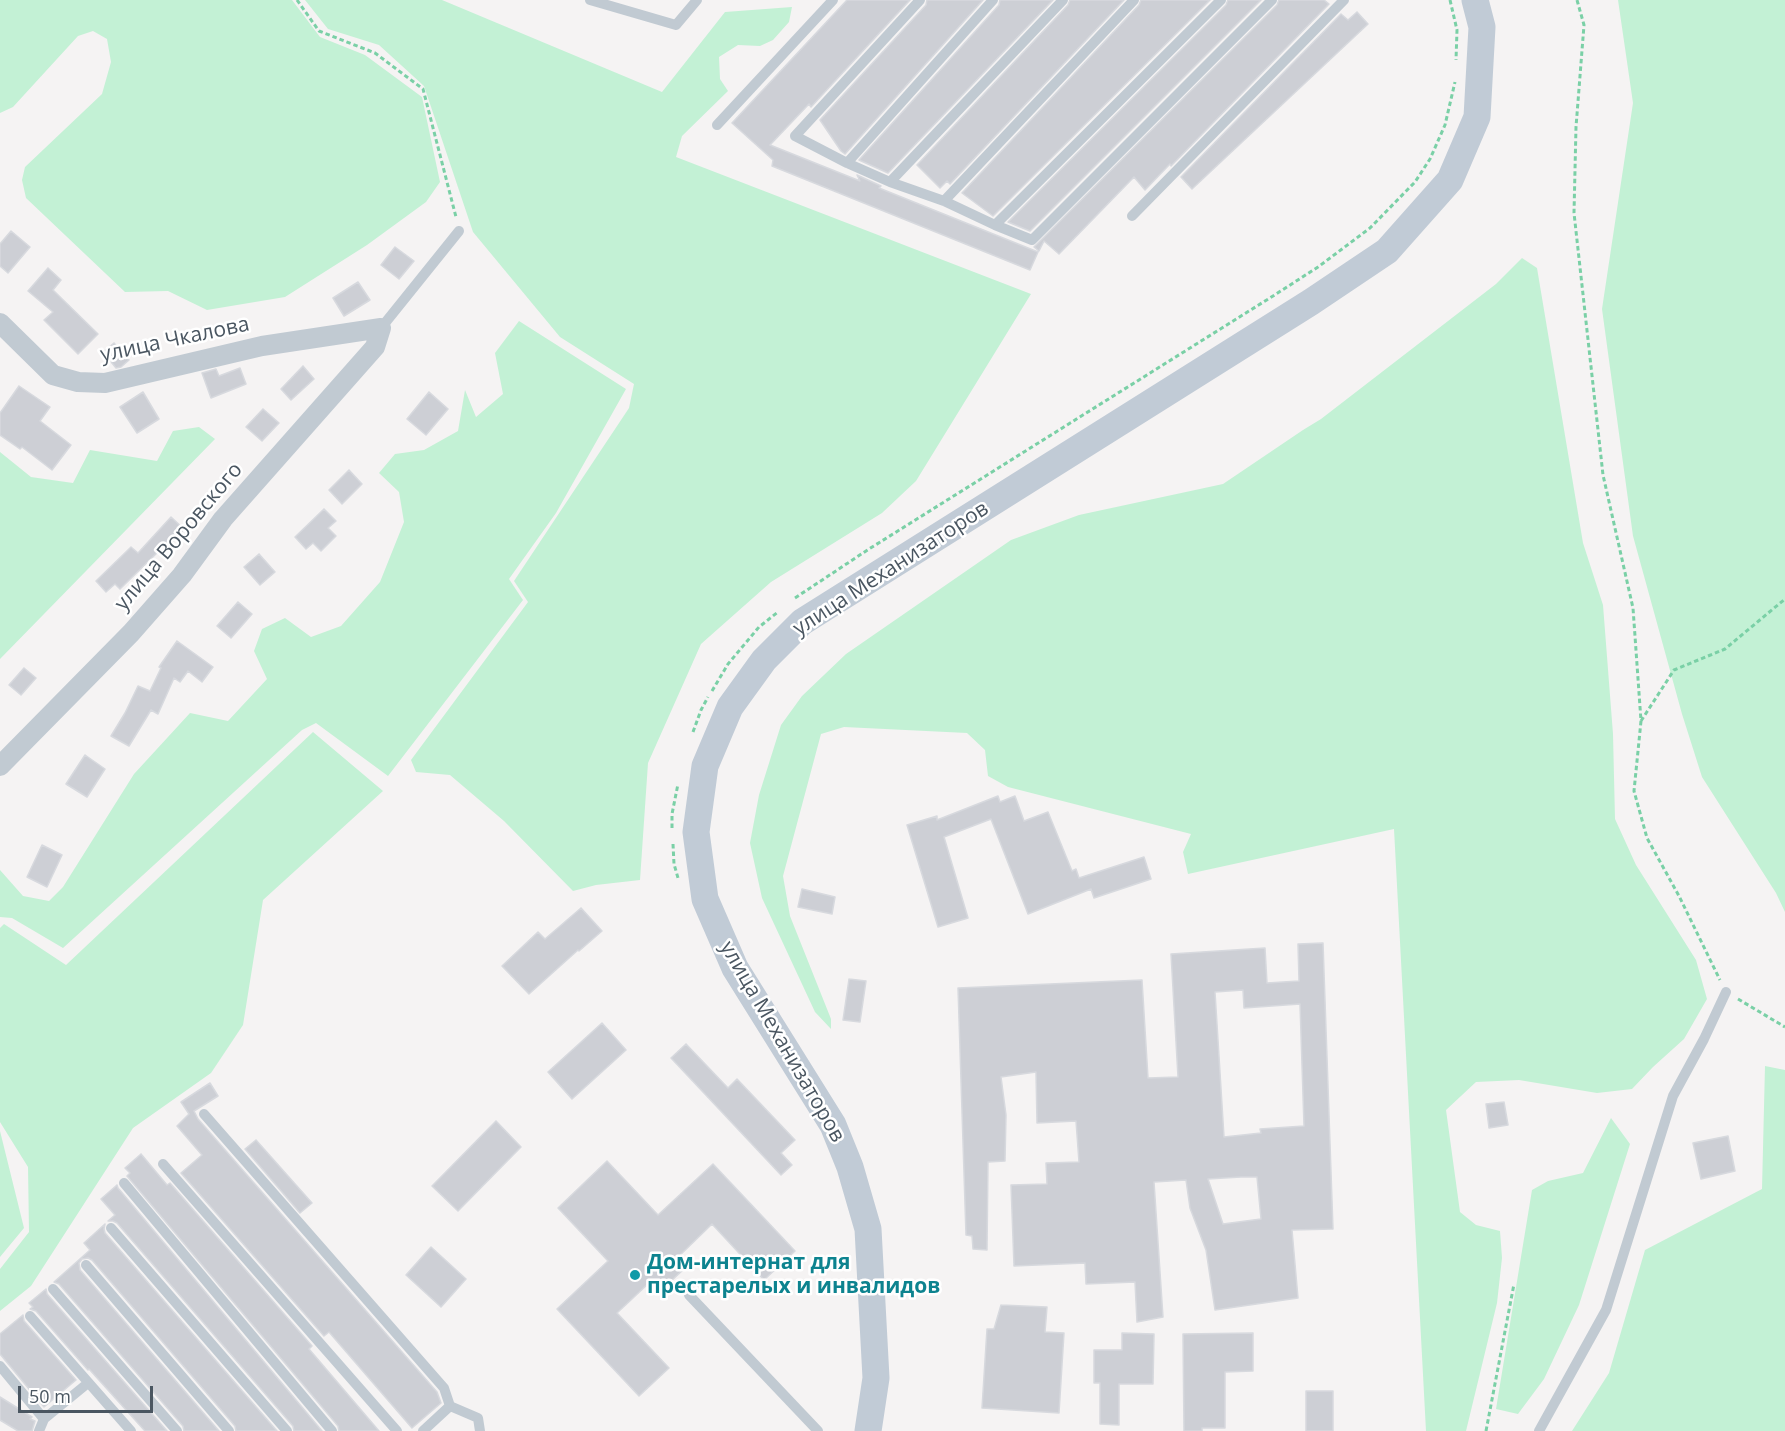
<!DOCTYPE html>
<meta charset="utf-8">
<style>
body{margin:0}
#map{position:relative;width:1785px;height:1431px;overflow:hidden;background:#f5f3f3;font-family:"Open Sans",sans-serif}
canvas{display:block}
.scale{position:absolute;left:18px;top:1386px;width:135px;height:27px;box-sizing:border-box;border:3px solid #4a5661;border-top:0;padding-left:8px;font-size:18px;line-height:21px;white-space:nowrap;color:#4a5661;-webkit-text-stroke:4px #fff;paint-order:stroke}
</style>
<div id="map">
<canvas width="1785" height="1431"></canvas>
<div class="scale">50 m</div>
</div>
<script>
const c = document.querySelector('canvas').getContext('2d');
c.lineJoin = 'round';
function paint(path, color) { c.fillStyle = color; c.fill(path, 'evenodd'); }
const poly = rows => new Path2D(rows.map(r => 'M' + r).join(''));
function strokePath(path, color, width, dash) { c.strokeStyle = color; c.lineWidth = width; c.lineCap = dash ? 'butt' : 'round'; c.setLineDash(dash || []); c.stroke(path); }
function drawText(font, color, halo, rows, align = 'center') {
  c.font = font + ' "Open Sans",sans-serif'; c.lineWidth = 5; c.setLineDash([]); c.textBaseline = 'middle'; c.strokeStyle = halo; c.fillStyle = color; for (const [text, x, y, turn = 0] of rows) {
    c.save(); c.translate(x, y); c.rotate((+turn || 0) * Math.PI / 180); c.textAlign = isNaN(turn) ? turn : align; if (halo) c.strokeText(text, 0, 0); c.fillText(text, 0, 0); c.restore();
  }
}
const green = poly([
 [0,0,292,0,320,37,365,55,422,97,440,182,426,202,367,245,285,297,207,310,168,291,125,292,26,198,22,180,25,167,102,94,111,62,107,39,93,31,78,36,13,107,0,113],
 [305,0,442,0,662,92,725,12,792,7,789,22,773,40,760,46,738,45,719,57,720,79,728,91,682,136,676,157,1031,294,916,481,882,513,771,582,701,644,648,763,640,880,596,885,573,891,504,821,450,775,416,772,411,760,528,602,514,581,629,408,634,384,560,337,473,232,424,86,379,45,328,29],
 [1618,0,1785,0,1785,912,1776,893,1702,777,1682,714,1633,536,1602,309,1633,103],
 [1522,258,1537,268,1583,543,1603,605,1613,734,1615,819,1636,865,1696,960,1707,999,1684,1039,1653,1067,1632,1089,1597,1093,1519,1080,1476,1082,1446,1110,1460,1212,1476,1225,1500,1231,1502,1258,1497,1303,1466,1431,1426,1431,1394,829,1188,874,1183,852,1191,834,1008,787,988,776,985,750,967,733,844,727,821,734,783,876,790,916,831,1019,831,1029,815,1012,762,898,750,843,759,795,781,725,802,696,846,654,1011,540,1079,515,1223,484,1303,430,1321,419,1496,284],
 [519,321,626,389,556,513,509,579,523,600,388,776,316,723,302,730,63,948,12,918,0,917,0,870,23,896,49,901,63,887,134,774,190,713,228,721,267,679,254,651,262,629,285,618,311,637,341,626,380,582,404,522,399,492,379,473,395,454,424,450,458,431,465,390,476,417,503,394,495,353],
 [199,427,215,439,0,659,0,452,31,477,73,483,90,450,157,461,173,431],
 [313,732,383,791,263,900,243,1025,211,1073,133,1128,31,1286,0,1311,0,1269,29,1232,28,1167,0,1122,0,928,4,924,66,965],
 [1765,1066,1785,1070,1785,1431,1572,1431,1609,1373,1645,1250,1762,1189],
 [1611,1118,1630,1144,1579,1305,1544,1379,1518,1414,1496,1409,1532,1190,1548,1181,1583,1173],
 [0,1131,24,1228,0,1257]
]);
const building = poly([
 [847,0,910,0,811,107,809,104,770,145,860,181,857,175,881,186,879,188,1038,252,1030,270,772,166,773,160,732,123,847,0],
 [927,0,983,0,845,154,841,151,820,120,926,5,927,0],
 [1000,0,1053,0,888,173,859,160,999,5,1000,0],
 [1070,0,1124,0,950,184,947,181,940,188,917,165,1068,5,1070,0],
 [1141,0,1210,0,993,216,962,193,1139,5,1141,0],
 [1228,0,1261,0,1030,231,1008,222,1226,5,1228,0],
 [1279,0,1324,0,1329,4,1171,166,1170,164,1145,190,1134,177,1059,254,1044,241,1039,251,1034,247,1277,5,1279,0],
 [1357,12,1368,24,1192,189,1181,177,1341,14,1348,20,1357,12],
 [11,231,30,247,8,273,0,266,0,244,11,231],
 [395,247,414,261,399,279,381,265,395,247],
 [48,268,61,280,53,290,98,334,78,354,44,320,53,312,28,291,48,268],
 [358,282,370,300,344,316,333,298,358,282],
 [114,343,129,360,121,367,116,368,103,352,114,343],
 [303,366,314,379,291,400,281,389,303,366],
 [240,368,246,384,211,398,202,373,216,369,219,376,240,368],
 [19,386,50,407,40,421,71,445,52,470,22,447,20,449,0,435,0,413,19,386],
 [143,392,159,419,137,433,120,407,143,392],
 [429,392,448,409,426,435,407,419,429,392],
 [263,409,279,423,262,441,246,427,263,409],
 [349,470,362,484,342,504,329,490,349,470],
 [324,509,336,521,328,528,336,536,321,551,313,543,306,549,295,537,324,509],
 [171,517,184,529,163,552,161,549,120,589,115,584,106,592,96,581,131,547,138,553,171,517],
 [259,554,275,572,260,585,244,567,259,554],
 [238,602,252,614,231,638,217,626,238,602],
 [177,641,213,667,202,682,188,671,180,682,174,678,158,714,151,710,129,746,111,736,125,713,138,686,150,691,161,668,159,667,177,641],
 [24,668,36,678,21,695,9,685,24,668],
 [85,755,105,769,87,797,66,784,85,755],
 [998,796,1000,802,1015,796,1024,821,1048,812,1072,871,1076,869,1079,878,1144,857,1151,879,1094,898,1091,889,1028,914,991,819,944,837,968,918,938,927,907,825,937,816,937,820,998,796],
 [42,845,62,855,47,887,27,877,42,845],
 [802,889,835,897,832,914,798,907,802,889],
 [581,908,602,931,579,951,578,950,529,994,502,966,538,932,545,939,581,908],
 [1323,943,1333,1229,1292,1230,1298,1298,1215,1310,1206,1250,1190,1208,1186,1180,1154,1182,1163,1317,1137,1322,1135,1282,1086,1284,1085,1263,1014,1266,1011,1185,1047,1184,1046,1163,1079,1162,1076,1121,1037,1123,1036,1072,1001,1077,1006,1115,1005,1161,988,1162,987,1250,973,1249,972,1236,966,1235,958,988,1142,980,1148,1078,1178,1077,1171,954,1265,948,1267,983,1299,981,1298,944,1323,943],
 [1243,990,1244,1008,1300,1004,1304,1126,1260,1129,1261,1133,1224,1137,1215,992,1243,990],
 [1241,1177,1257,1177,1261,1219,1223,1224,1208,1179,1241,1177],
 [849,979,866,981,860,1022,843,1020,849,979],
 [602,1023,626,1050,572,1099,548,1072,602,1023],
 [686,1044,728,1088,737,1079,795,1140,781,1153,792,1165,781,1175,671,1058,686,1044],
 [210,1083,218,1096,194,1111,198,1119,437,1392,441,1403,412,1428,329,1332,324,1336,181,1173,202,1155,177,1126,189,1114,181,1102,210,1083],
 [1504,1102,1508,1125,1489,1128,1486,1104,1504,1102],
 [496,1121,521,1147,458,1211,432,1186,496,1121],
 [1728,1136,1735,1171,1701,1179,1693,1143,1728,1136],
 [256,1140,312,1203,300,1213,245,1149,256,1140],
 [141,1154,167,1185,170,1183,312,1346,309,1349,379,1431,339,1431,338,1426,127,1176,130,1173,125,1168,141,1154],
 [607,1161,658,1215,713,1164,795,1251,764,1280,712,1224,674,1261,683,1270,658,1293,649,1283,617,1313,669,1368,639,1396,557,1309,608,1261,558,1208,607,1161],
 [117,1185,118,1188,322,1431,294,1431,293,1426,117,1223,113,1221,108,1221,115,1215,101,1199,117,1185],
 [105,1224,104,1229,105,1233,277,1431,236,1431,235,1426,92,1260,88,1258,82,1259,79,1263,80,1270,219,1431,184,1431,183,1426,59,1284,54,1282,90,1250,84,1243,105,1224],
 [431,1247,466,1279,441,1307,406,1275,431,1247],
 [46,1289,47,1294,167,1431,145,1431,89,1369,88,1370,36,1311,30,1309,33,1307,29,1303,46,1289],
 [1001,1305,1047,1307,1045,1332,1064,1333,1059,1413,982,1408,987,1329,994,1329,1001,1305],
 [23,1315,24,1321,76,1380,44,1407,0,1354,0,1334,23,1315],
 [1122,1333,1154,1334,1153,1384,1119,1384,1119,1425,1100,1424,1100,1383,1094,1383,1094,1350,1122,1350,1122,1333],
 [1253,1333,1253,1371,1225,1372,1225,1428,1202,1428,1202,1431,1184,1431,1183,1334,1253,1333],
 [1306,1391,1333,1391,1333,1431,1306,1431,1306,1391],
 [0,1397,32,1417,30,1419,35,1421,32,1431,18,1431,0,1420,0,1397]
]);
const path = poly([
 [297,0,319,31,375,53,423,89,456,217],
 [1450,0,1457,30,1456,60],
 [1577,0,1584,25,1576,127,1574,213,1603,475,1633,608,1641,721,1634,791,1647,838,1679,896,1720,980],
 [795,598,869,549,1273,296,1318,267,1370,228,1415,182,1430,159,1445,125,1455,82],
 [712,691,728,664,759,627,778,612],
 [1641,721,1674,670,1725,649,1785,599],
 [693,732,701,710,708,697],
 [672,828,672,814,678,784],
 [673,844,674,864,678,878],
 [1738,999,1785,1027],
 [1486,1431,1514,1284]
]);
const service = poly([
 [590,0,676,25,697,0],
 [920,0,795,136,847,163,890,182,944,201,995,225,1032,240,1272,0],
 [717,125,833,0],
 [847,163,993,0],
 [890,182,1063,0],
 [944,201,1134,0],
 [1132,216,1344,0],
 [995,225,1221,0],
 [381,328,459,231],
 [204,1114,444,1388,450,1406],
 [163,1164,397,1431],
 [124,1183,332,1431],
 [111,1228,287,1431],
 [86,1265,229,1431],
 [53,1289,177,1431],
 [689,1295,818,1431],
 [30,1316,131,1431],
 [0,1366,44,1419],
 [39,1431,44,1419,88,1383],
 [423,1431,450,1406,478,1418,480,1431],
 [1539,1431,1606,1310,1673,1096,1704,1039,1726,992]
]);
const minor = poly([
 [0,323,53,375,78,382,105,383,262,346,381,328,375,347,223,519,182,575,131,633,0,766]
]);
const secondary = poly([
 [868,1431,876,1378,868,1229,850,1167,833,1125,735,968,705,899,696,832,705,766,730,707,764,660,802,622,1311,302,1387,251,1450,180,1477,117,1482,27,1475,0]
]);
const markers = [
 [635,1275,6,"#0f9aa8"]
];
const streetNames = [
 ["улица Чкалова",175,340,-12],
 ["улица Воровского",179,537,-50],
 ["улица Механизаторов",891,569,-33],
 ["улица Механизаторов",782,1042,60]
];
const cultureNames = [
 ["Дом-интернат для",647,1263],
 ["престарелых и инвалидов",647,1287]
];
paint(green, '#c3f1d5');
paint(building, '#cdcfd5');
strokePath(building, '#d7d9de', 1.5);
strokePath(path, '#7ad0a6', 3, [4.5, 3]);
strokePath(service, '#c1cad2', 10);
strokePath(minor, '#c1cad2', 20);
strokePath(secondary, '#c1cbd6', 27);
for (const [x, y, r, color] of markers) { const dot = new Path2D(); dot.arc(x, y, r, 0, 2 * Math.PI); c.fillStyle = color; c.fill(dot); strokePath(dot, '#fff', 2); }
drawText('21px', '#4a5661', '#fff', streetNames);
drawText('bold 21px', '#0d838f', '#fff', cultureNames, 'left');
</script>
